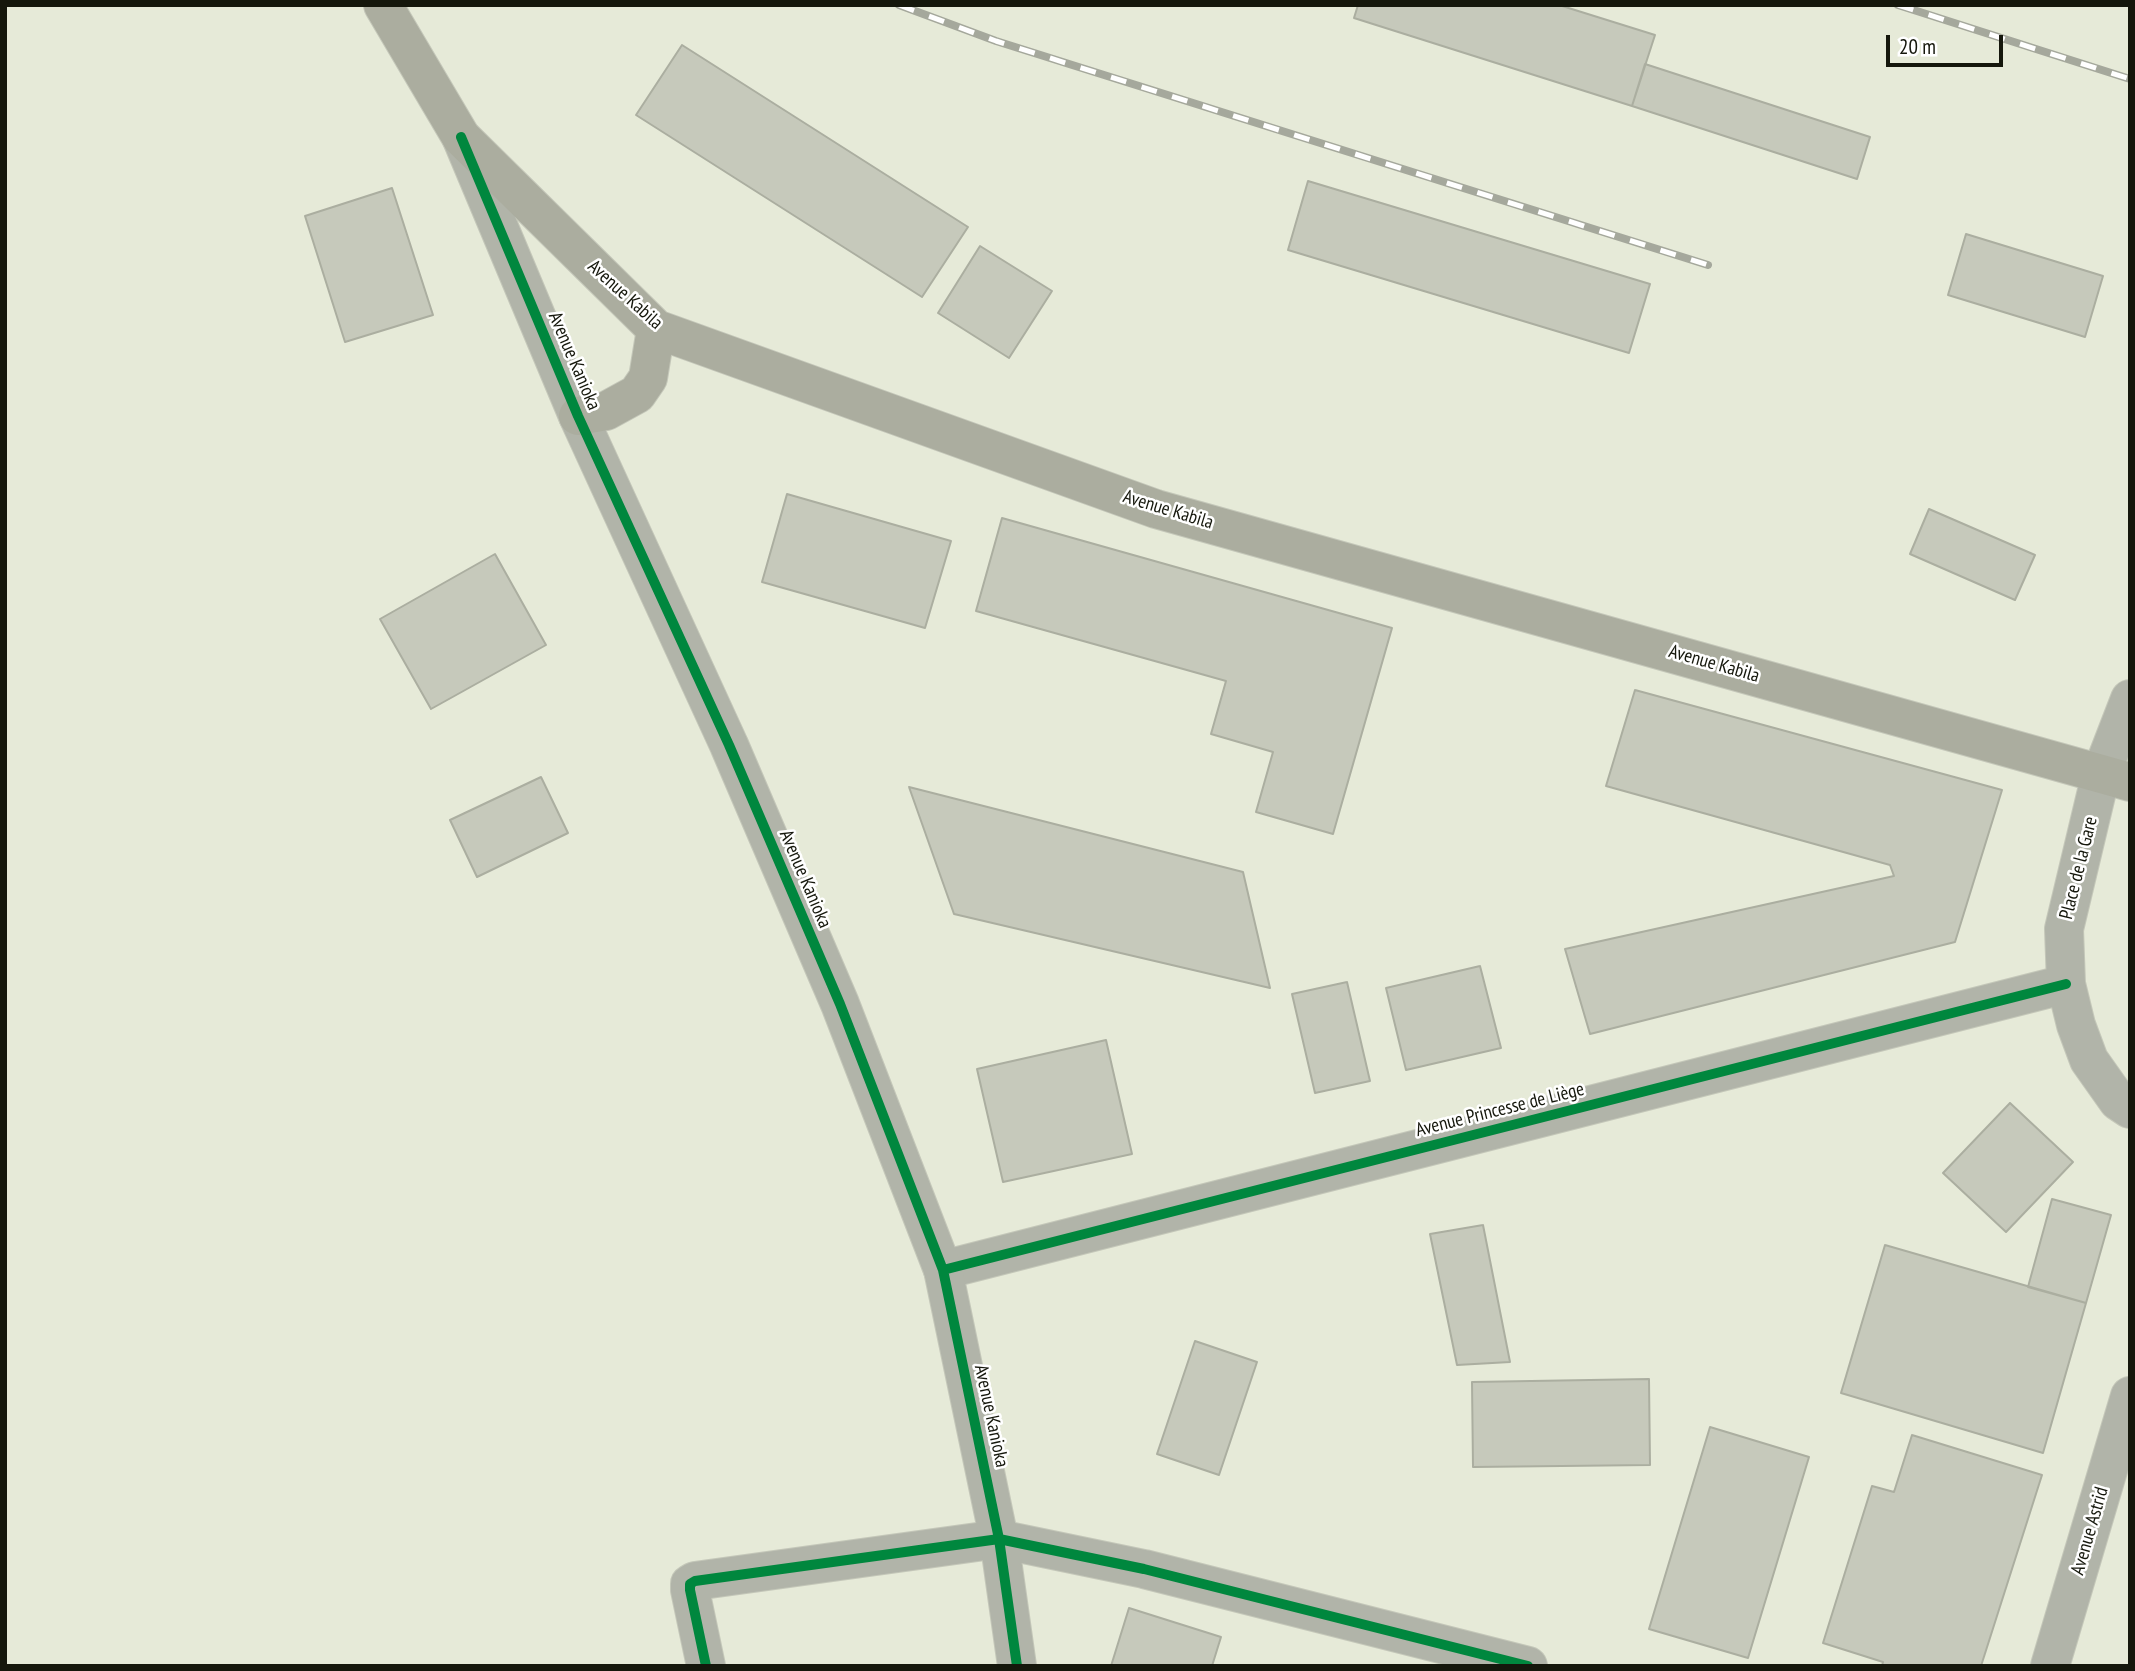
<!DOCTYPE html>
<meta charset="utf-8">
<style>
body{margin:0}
#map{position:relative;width:2135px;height:1671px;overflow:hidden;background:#e6ead8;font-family:"PT Sans Narrow",sans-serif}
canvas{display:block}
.frame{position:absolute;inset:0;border:7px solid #15170c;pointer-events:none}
.scale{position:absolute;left:1886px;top:35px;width:117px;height:32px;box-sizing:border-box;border:4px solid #15170c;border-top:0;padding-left:9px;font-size:21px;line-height:24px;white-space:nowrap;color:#15170c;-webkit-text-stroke:5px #fff;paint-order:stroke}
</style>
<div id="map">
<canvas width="2135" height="1671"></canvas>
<div class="frame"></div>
<div class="scale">20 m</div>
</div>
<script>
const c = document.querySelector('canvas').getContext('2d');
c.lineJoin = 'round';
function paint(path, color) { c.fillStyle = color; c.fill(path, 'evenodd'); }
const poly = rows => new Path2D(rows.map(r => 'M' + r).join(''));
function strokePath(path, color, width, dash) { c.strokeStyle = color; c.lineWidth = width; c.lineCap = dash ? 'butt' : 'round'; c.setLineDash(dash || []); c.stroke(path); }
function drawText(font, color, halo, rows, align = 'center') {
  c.font = font + ' "PT Sans Narrow",sans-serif'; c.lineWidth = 5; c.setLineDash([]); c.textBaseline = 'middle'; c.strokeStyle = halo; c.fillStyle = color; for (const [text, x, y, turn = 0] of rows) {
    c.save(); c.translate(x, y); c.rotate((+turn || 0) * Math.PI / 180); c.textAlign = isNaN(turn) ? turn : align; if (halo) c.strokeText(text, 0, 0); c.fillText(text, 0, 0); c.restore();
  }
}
const building = poly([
 [1358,5,1559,5,1655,35,1632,106,1354,18,1358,5],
 [682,45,968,227,922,297,636,115,682,45],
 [1645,64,1870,137,1857,179,1632,106,1645,64],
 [1308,181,1650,284,1629,353,1288,250,1308,181],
 [392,188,433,315,345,342,305,216,392,188],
 [1966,234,2103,276,2085,337,1948,295,1966,234],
 [980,246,1052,291,1009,358,938,313,980,246],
 [787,494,951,541,925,628,762,582,787,494],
 [1929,509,2035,555,2015,600,1910,554,1929,509],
 [1002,518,1392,628,1333,834,1256,812,1273,752,1211,734,1226,681,976,611,1002,518],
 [495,554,546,645,431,709,380,619,495,554],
 [1635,690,2002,790,1955,942,1590,1034,1565,949,1894,876,1890,865,1606,786,1635,690],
 [541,777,568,833,477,877,450,820,541,777],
 [909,787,1243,872,1270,988,954,914,909,787],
 [1480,966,1501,1048,1406,1070,1386,988,1480,966],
 [1347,982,1370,1081,1315,1093,1292,994,1347,982],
 [1106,1040,1132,1154,1003,1182,977,1069,1106,1040],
 [2010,1103,2073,1162,2006,1232,1943,1173,2010,1103],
 [2052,1199,2111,1215,2086,1303,2028,1287,2052,1199],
 [1483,1225,1510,1362,1457,1365,1430,1234,1483,1225],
 [1885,1245,2086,1303,2043,1453,1841,1393,1885,1245],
 [1195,1341,1257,1362,1219,1475,1157,1454,1195,1341],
 [1649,1379,1650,1465,1473,1467,1472,1382,1649,1379],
 [1710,1427,1809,1457,1748,1658,1649,1629,1710,1427],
 [1912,1435,2042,1475,1981,1666,1882,1666,1883,1662,1823,1643,1872,1486,1894,1492,1912,1435],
 [1129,1608,1221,1637,1212,1666,1111,1666,1129,1608]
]);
const minor = poly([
 [2130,699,2101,774,2064,929,2066,984,2076,1025,2089,1060,2118,1101,2130,1109],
 [943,1270,2066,984],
 [706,1666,690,1590,690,1584,695,1581,999,1539,1144,1569,1528,1666],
 [2050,1666,2130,1396]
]);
const tertiary = poly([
 [461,137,578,416,729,745,840,1004,943,1270,999,1539,1017,1666]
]);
const trunk = poly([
 [383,5,461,137,656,329,1156,509,2130,782],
 [578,416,606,411,637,394,648,378,656,329]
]);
const rail = poly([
 [899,5,996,41,1708,265],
 [1898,5,2130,79]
]);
const cycleway = poly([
 [461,137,578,416,729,745,840,1004,943,1270,999,1539,1017,1666],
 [943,1270,2066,984],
 [706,1666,690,1590,690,1584,695,1581,999,1539,1144,1569,1528,1666]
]);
const streetNames = [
 ["Avenue Kabila",625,295,42],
 ["Avenue Kanioka",574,361,67],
 ["Avenue Kabila",1168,510,17],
 ["Avenue Kabila",1714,664,16],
 ["Place de la Gare",2079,868,-76],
 ["Avenue Kanioka",805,879,67],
 ["Avenue Princesse de Liège",1500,1110,-14],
 ["Avenue Kanioka",991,1416,78],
 ["Avenue Astrid",2090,1531,-74]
];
paint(building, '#c6c9bb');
strokePath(building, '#abaea0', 2);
strokePath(minor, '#c4c7b9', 40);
strokePath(tertiary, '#c4c7b9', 40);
strokePath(trunk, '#c4c7b9', 40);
strokePath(minor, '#b1b4a9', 38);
strokePath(tertiary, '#b1b4a9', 38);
strokePath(trunk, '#abad9f', 38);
strokePath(rail, '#a5a89c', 8);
strokePath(rail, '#fff', 5, [16]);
strokePath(cycleway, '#00873e', 10);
drawText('19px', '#15170c', '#fff', streetNames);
</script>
